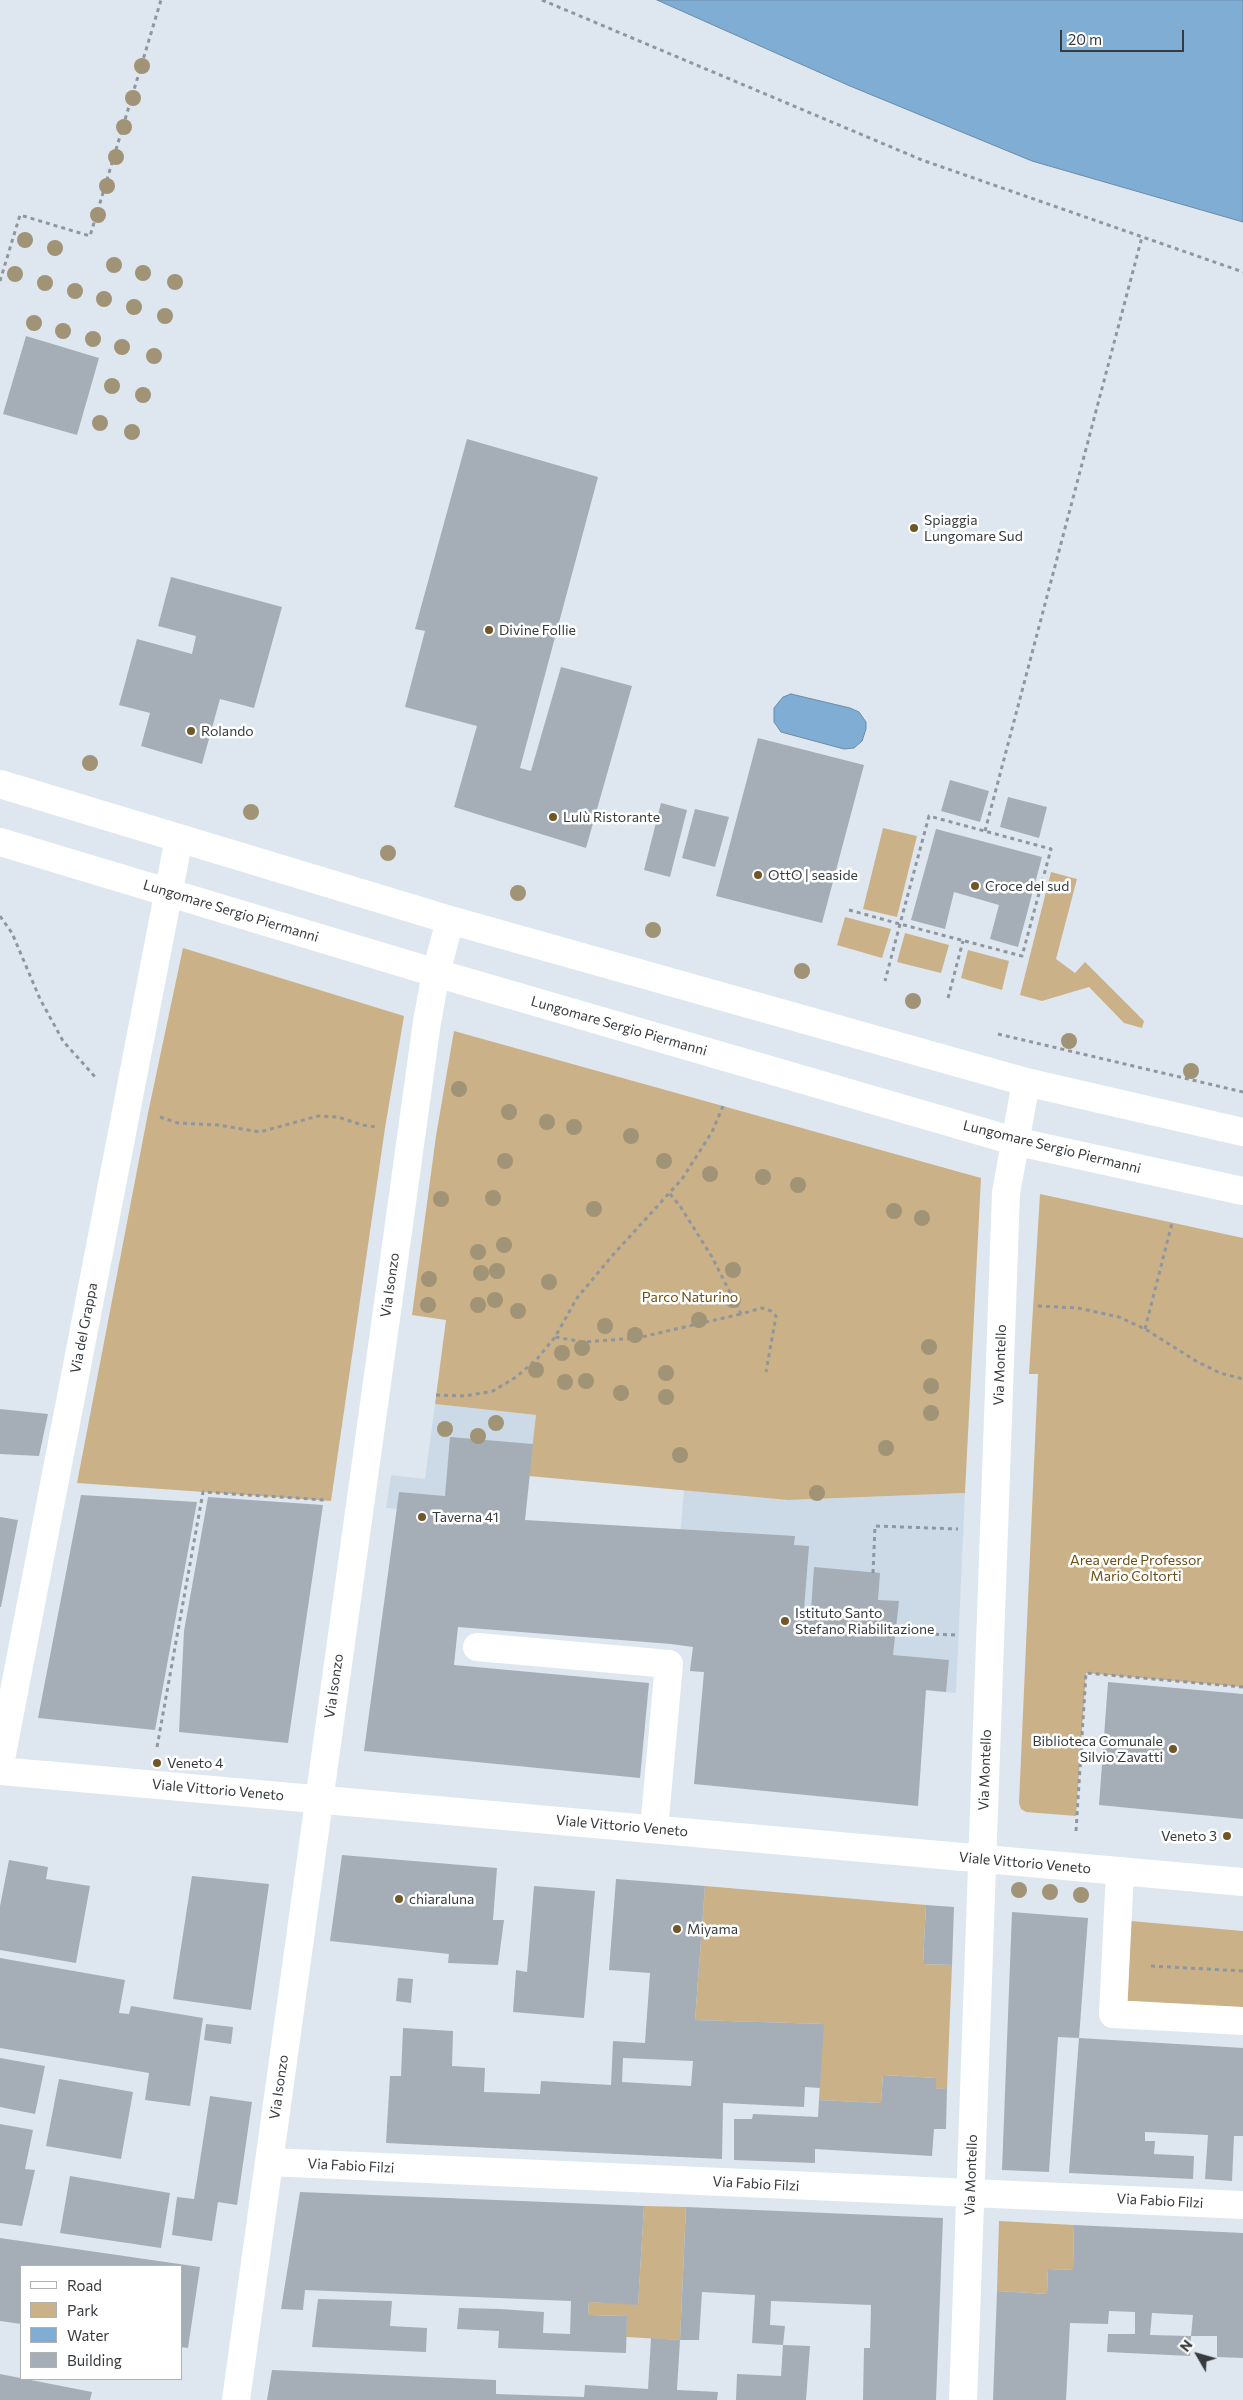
<!DOCTYPE html>
<meta charset="utf-8">
<style>
body{margin:0}
#map{position:relative;width:1243px;height:2400px;overflow:hidden;background:#dee7f0;font-family:Commissioner,sans-serif}
canvas{display:block}
.legend{position:absolute;left:20px;top:2265px;width:162px;height:115px;box-sizing:border-box;background:#fff;border:1px solid #afb1b2;margin:0;padding:6px 9px;list-style:none;font-size:15px;color:#373b3e}
.legend li{display:flex;align-items:center;gap:10px;height:25px}
.legend b{width:25px;border:1px solid #afb1b2}
.north{position:absolute;left:1173px;top:2330px;width:50px;height:50px;-webkit-text-stroke:4px #fff;paint-order:stroke;rotate:308deg;font-size:14px;font-weight:700;line-height:20px;text-align:center;color:#373b3e}
.north::after{content:'';display:block;margin:auto;width:18px;height:22px;background:#373b3e;clip-path:polygon(50% 0,100% 100%,50% 72%,0 100%)}
.scale{position:absolute;left:1060px;top:30px;width:124px;height:22px;box-sizing:border-box;border:2px solid #373b3e;border-top:0;padding-left:6px;font-size:15px;line-height:18px;white-space:nowrap;color:#373b3e;-webkit-text-stroke:4px #fff;paint-order:stroke}
</style>
<div id="map">
<canvas width="1243" height="2400"></canvas>
<ul class="legend">
<li><b style="height:6px;background:#fff"></b>Road</li>
<li><b style="height:14px;background:#cbb187"></b>Park</li>
<li><b style="height:14px;background:#80add4"></b>Water</li>
<li><b style="height:14px;background:#a5aeb6"></b>Building</li>
</ul>
<div class="north">N</div>
<div class="scale">20 m</div>
</div>
<script>
const c = document.querySelector('canvas').getContext('2d');
c.lineJoin = 'round';
function paint(path, color) { c.fillStyle = color; c.fill(path, 'evenodd'); }
const poly = rows => new Path2D(rows.map(r => 'M' + r).join(''));
function strokePath(path, color, width, dash) { c.strokeStyle = color; c.lineWidth = width; c.lineCap = dash ? 'butt' : 'round'; c.setLineDash(dash || []); c.stroke(path); }
function drawText(font, color, halo, rows, align = 'center') {
  c.font = font + ' Commissioner,sans-serif'; c.lineWidth = 5; c.setLineDash([]); c.textBaseline = 'middle'; c.strokeStyle = halo; c.fillStyle = color; for (const [text, x, y, turn = 0] of rows) {
    c.save(); c.translate(x, y); c.rotate((+turn || 0) * Math.PI / 180); c.textAlign = isNaN(turn) ? turn : align; if (halo) c.strokeText(text, 0, 0); c.fillText(text, 0, 0); c.restore();
  }
}
const built = poly([
 [435,1404,536,1415,525,1520,386,1508,391,1475,425,1479],
 [684,1490,788,1500,965,1493,956,1693,690,1671,693,1647,671,1644]
]);
const green = poly([
 [883,828,917,836,897,917,863,909],
 [1051,872,1077,879,1056,959,1075,973,1085,962,1144,1021,1142,1028,1124,1023,1089,987,1042,1001,1020,995],
 [845,917,891,929,882,958,837,945],
 [905,933,949,945,941,973,897,962],
 [183,948,404,1016,385,1128,331,1501,77,1483,148,1113],
 [968,950,1009,961,1002,990,961,978],
 [454,1031,981,1178,965,1493,788,1500,529,1476,536,1415,435,1404,446,1320,412,1315,436,1136],
 [1040,1194,1243,1238,1243,1687,1086,1673,1076,1816,1026,1812,1021,1809,1019,1803,1038,1374,1029,1374],
 [705,1886,926,1905,923,1964,952,1965,947,2088,936,2089,936,2078,883,2075,881,2103,819,2100,823,2024,695,2020],
 [1131,1921,1243,1931,1243,2009,1126,2001],
 [644,2206,686,2207,680,2340,626,2337,627,2316,588,2315,589,2302,638,2304],
 [999,2221,1074,2225,1073,2270,1048,2269,1047,2294,997,2291]
]);
const water = poly([
 [657,0,1243,0,1243,222,1032,161,850,86,657,0],
 [791,694,850,708,859,712,866,722,866,729,862,741,854,748,844,749,781,732,774,722,774,708,783,697,791,694]
]);
const building = poly([
 [26,336,99,358,77,435,3,414],
 [467,439,598,477,520,768,531,771,561,667,632,686,586,848,454,807,477,726,405,707,425,631,415,629],
 [171,577,282,607,254,708,220,699,202,764,141,746,150,713,119,705,137,639,192,654,196,636,158,626],
 [758,738,864,765,822,923,716,896],
 [950,780,989,791,980,822,941,811],
 [1008,797,1047,807,1039,838,1000,827],
 [661,803,687,810,670,877,644,870],
 [695,809,729,817,715,867,682,858],
 [936,829,1042,857,1018,947,990,939,999,905,954,892,945,929,911,920],
 [0,1409,48,1414,39,1456,0,1454],
 [450,1437,533,1444,525,1520,795,1536,794,1545,809,1546,804,1610,811,1610,814,1567,880,1573,878,1600,899,1601,893,1655,949,1660,946,1692,926,1690,918,1806,694,1784,704,1672,690,1671,693,1647,671,1644,458,1627,454,1665,649,1683,640,1778,364,1751,399,1492,445,1496],
 [81,1495,197,1502,155,1730,38,1718],
 [208,1497,323,1505,288,1743,179,1732,184,1631],
 [0,1517,18,1520,1,1607,0,1607],
 [1108,1682,1243,1694,1243,1819,1099,1805],
 [342,1855,497,1868,493,1920,504,1920,498,1965,448,1963,449,1954,330,1941],
 [9,1860,48,1867,46,1879,90,1886,76,1963,0,1950,0,1906],
 [192,1876,269,1884,251,2010,173,1999],
 [616,1879,705,1886,695,2020,824,2024,820,2088,805,2087,804,2107,723,2103,722,2159,386,2143,390,2076,401,2076,403,2028,453,2031,452,2066,485,2068,484,2092,540,2094,541,2081,611,2085,613,2041,645,2043,650,1973,609,1970],
 [623,2058,693,2061,691,2086,622,2082],
 [534,1886,595,1891,584,2018,513,2012,516,1970,527,1972],
 [926,1905,954,1907,952,1965,923,1964],
 [1012,1912,1088,1918,1079,2038,1243,2048,1243,2136,1234,2136,1232,2181,1205,2179,1208,2135,1145,2132,1145,2141,1155,2141,1154,2154,1194,2156,1193,2179,1069,2173,1079,2038,1058,2037,1049,2172,1002,2170],
 [0,1958,125,1980,119,2013,129,2014,131,2006,203,2018,190,2106,145,2100,149,2073,0,2048],
 [398,1978,413,1979,411,2003,396,2001],
 [206,2024,233,2027,231,2044,204,2040],
 [0,2058,45,2066,35,2114,0,2107],
 [883,2075,936,2078,936,2089,947,2088,946,2129,934,2129,932,2156,815,2149,815,2163,734,2160,734,2119,752,2119,753,2114,818,2117,819,2100,881,2103],
 [59,2079,133,2092,121,2159,46,2146],
 [210,2096,252,2102,237,2205,218,2202,212,2241,172,2235,177,2197,194,2199],
 [0,2124,33,2130,25,2169,35,2170,22,2226,0,2223],
 [70,2176,170,2193,161,2248,60,2233],
 [300,2192,644,2206,638,2305,589,2302,588,2315,627,2316,626,2353,498,2348,499,2331,457,2329,459,2308,500,2309,544,2312,543,2333,570,2334,571,2301,305,2290,303,2310,281,2309],
 [686,2207,943,2218,936,2400,863,2400,864,2348,870,2348,871,2305,771,2301,770,2325,785,2326,783,2345,752,2343,755,2295,702,2292,699,2340,680,2340,677,2390,718,2392,717,2400,267,2400,272,2370,496,2380,496,2394,584,2397,585,2385,648,2389,651,2338,680,2340],
 [1074,2225,1243,2233,1243,2358,1217,2357,1217,2336,1191,2336,1193,2315,1152,2313,1150,2335,1191,2336,1190,2356,1107,2352,1108,2334,1135,2334,1135,2312,1109,2311,1108,2324,1070,2323,1066,2400,993,2400,997,2291,1047,2294,1048,2269,1073,2270],
 [0,2238,200,2267,188,2348,181,2347,181,2266,21,2266,21,2324,0,2321],
 [318,2299,392,2301,390,2326,427,2328,426,2352,312,2347],
 [783,2345,810,2346,806,2400,736,2400,737,2374,781,2376],
 [0,2374,92,2392,90,2400,0,2400]
]);
const path = poly([
 [542,0,922,160,1243,272],
 [0,281,20,215,90,236,161,0],
 [985,831,1142,237],
 [849,910,900,924,1022,956,1051,849,929,816,900,924,885,981],
 [0,916,12,933,40,999,63,1041,96,1078],
 [948,998,963,941],
 [998,1034,1243,1092],
 [723,1106,712,1132,682,1179,612,1256,577,1298,555,1337,584,1342,637,1338,741,1314],
 [160,1117,178,1123,218,1125,260,1132,318,1116,338,1117,362,1125,376,1127],
 [670,1194,680,1206,712,1257,741,1314,762,1308,771,1311,776,1316,766,1372],
 [1038,1306,1078,1308,1119,1317,1145,1329,1196,1361,1220,1373,1243,1379],
 [1145,1329,1172,1223],
 [436,1395,465,1396,493,1391,516,1377,537,1359,555,1337],
 [873,1573,875,1526,958,1529],
 [895,1633,955,1635],
 [157,1747,203,1492,325,1500],
 [1076,1831,1086,1673,1243,1687],
 [1151,1966,1243,1971]
]);
const minor = poly([
 [0,784,450,920,1026,1082,1243,1132],
 [0,842,436,973,1014,1141,1243,1191],
 [477,1647,669,1664,654,1829],
 [0,1764,179,838],
 [0,1771,1243,1882],
 [1120,1871,1113,2014,1243,2021],
 [269,2162,1243,2205],
 [236,2400,427,1022,436,973,450,920],
 [963,2400,1006,1193,1026,1082]
]);
const trees = [
 [142,66],
 [133,98],
 [124,127],
 [116,157],
 [107,186],
 [98,215],
 [25,240],
 [55,248],
 [114,265],
 [143,273],
 [15,274],
 [175,282],
 [45,283],
 [75,291],
 [104,299],
 [134,307],
 [165,316],
 [34,323],
 [63,331],
 [93,339],
 [122,347],
 [154,356],
 [112,386],
 [143,395],
 [100,423],
 [132,432],
 [90,763],
 [251,812],
 [388,853],
 [518,893],
 [653,930],
 [802,971],
 [913,1001],
 [1069,1041],
 [1191,1071],
 [459,1089],
 [509,1112],
 [547,1122],
 [574,1127],
 [631,1136],
 [505,1161],
 [664,1161],
 [710,1174],
 [763,1177],
 [798,1185],
 [493,1198],
 [441,1199],
 [594,1209],
 [894,1211],
 [922,1218],
 [504,1245],
 [478,1252],
 [733,1270],
 [497,1271],
 [481,1273],
 [429,1279],
 [549,1282],
 [495,1300],
 [733,1300],
 [428,1305],
 [478,1305],
 [518,1311],
 [699,1320],
 [605,1326],
 [635,1335],
 [929,1347],
 [582,1348],
 [562,1353],
 [536,1370],
 [666,1373],
 [586,1381],
 [565,1382],
 [931,1386],
 [621,1393],
 [666,1397],
 [931,1413],
 [496,1423],
 [445,1429],
 [478,1436],
 [886,1448],
 [680,1455],
 [817,1493],
 [1019,1890],
 [1050,1892],
 [1081,1895]
];
const markers = [
 [914,528,5,"#715628"],
 [489,630,5,"#715628"],
 [191,731,5,"#715628"],
 [553,817,5,"#715628"],
 [758,875,5,"#715628"],
 [975,886,5,"#715628"],
 [422,1517,5,"#715628"],
 [785,1621,5,"#715628"],
 [1173,1749,5,"#715628"],
 [157,1763,5,"#715628"],
 [1227,1836,5,"#715628"],
 [399,1899,5,"#715628"],
 [677,1929,5,"#715628"]
];
const poiNames = [
 ["Spiaggia",924,520],
 ["Lungomare Sud",924,536],
 ["Divine Follie",499,630],
 ["Rolando",201,731],
 ["Lulù Ristorante",563,817],
 ["OttO | seaside",768,875],
 ["Croce del sud",985,886],
 ["Taverna 41",432,1517],
 ["Istituto Santo",795,1613],
 ["Stefano Riabilitazione",795,1629],
 ["Biblioteca Comunale",1163,1741,"right"],
 ["Silvio Zavatti",1163,1757,"right"],
 ["Veneto 4",167,1763],
 ["Veneto 3",1217,1836,"right"],
 ["chiaraluna",409,1899],
 ["Miyama",687,1929]
];
const streetNames = [
 ["Lungomare Sergio Piermanni",231,911,17],
 ["Lungomare Sergio Piermanni",619,1026,16],
 ["Lungomare Sergio Piermanni",1052,1147,14],
 ["Via Isonzo",390,1285,-82],
 ["Via del Grappa",84,1328,-79],
 ["Via Montello",1000,1365,-88],
 ["Via Isonzo",334,1686,-82],
 ["Via Montello",985,1770,-88],
 ["Viale Vittorio Veneto",218,1790,5],
 ["Viale Vittorio Veneto",622,1826,5],
 ["Viale Vittorio Veneto",1025,1863,5],
 ["Via Isonzo",279,2087,-82],
 ["Via Fabio Filzi",351,2166,3],
 ["Via Montello",971,2175,-88],
 ["Via Fabio Filzi",756,2184,3],
 ["Via Fabio Filzi",1160,2201,3]
];
const parkNames = [
 ["Parco Naturino",690,1297],
 ["Area verde Professor",1136,1560],
 ["Mario Coltorti",1136,1576]
];
paint(built, '#ccdae8');
paint(green, '#cbb187');
paint(water, '#80add4');
strokePath(water, '#6a8ba7', 1);
paint(building, '#a5aeb6');
strokePath(path, '#90969d', 3, [4, 4]);
strokePath(minor, '#fff', 28);
c.fillStyle = '#a09376';
for (const [x, y] of trees) { c.beginPath(); c.arc(x, y, 8, 0, 2 * Math.PI); c.fill(); }
for (const [x, y, r, color] of markers) { const dot = new Path2D(); dot.arc(x, y, r, 0, 2 * Math.PI); c.fillStyle = color; c.fill(dot); strokePath(dot, '#fff', 2); }
drawText('14px', '#373b3e', '#fff', poiNames, 'left');
drawText('14px', '#373b3e', '#fff', streetNames);
drawText('14px', '#6e4f12', '#fff', parkNames);
</script>
